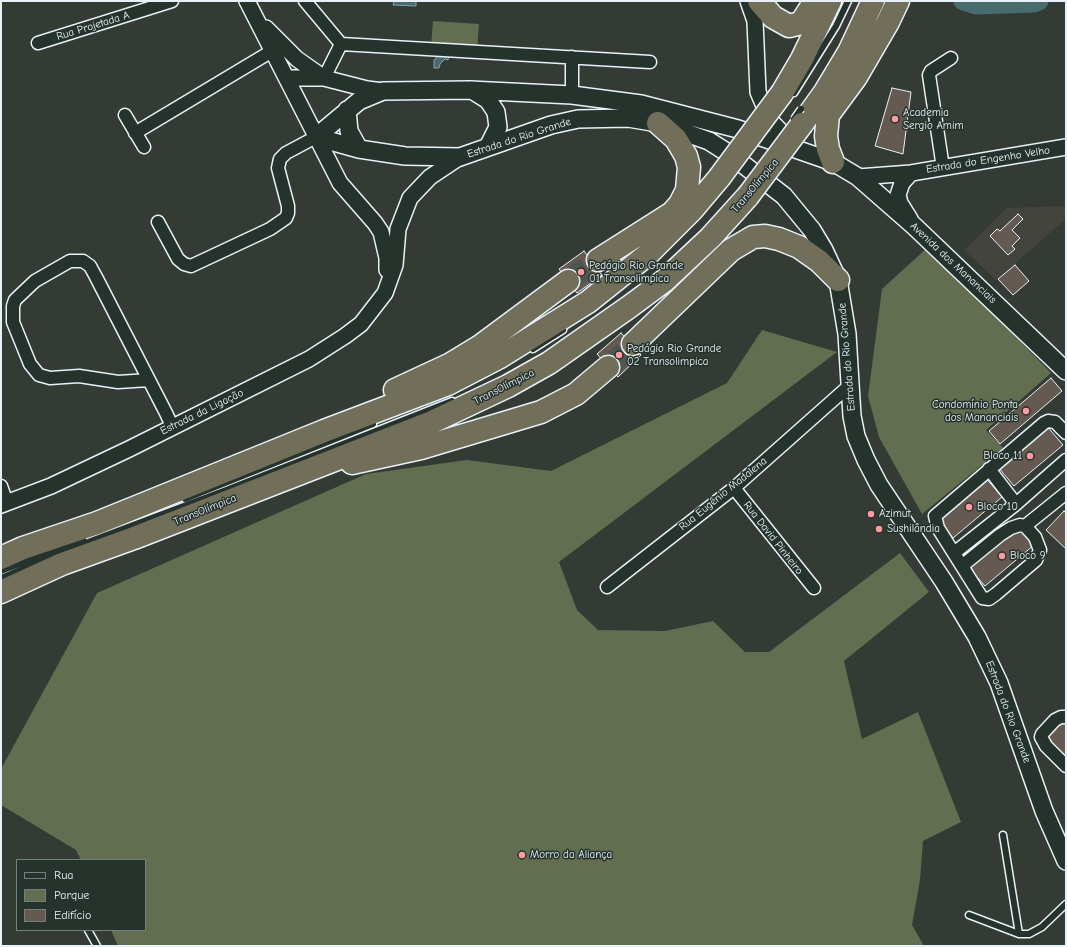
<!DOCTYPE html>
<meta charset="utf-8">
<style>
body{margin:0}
#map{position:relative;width:1067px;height:947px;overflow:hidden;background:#333b34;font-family:"Comic Neue",sans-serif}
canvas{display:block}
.frame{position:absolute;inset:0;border:2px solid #e8f1f8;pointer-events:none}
.legend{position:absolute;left:16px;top:859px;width:130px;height:72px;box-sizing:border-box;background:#26332d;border:1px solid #747f7e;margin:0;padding:5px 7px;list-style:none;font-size:12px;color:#e8f1f8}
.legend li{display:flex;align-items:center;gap:8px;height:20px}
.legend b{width:20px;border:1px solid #747f7e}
</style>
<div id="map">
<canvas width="1067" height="947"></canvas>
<div class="frame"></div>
<ul class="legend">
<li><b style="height:5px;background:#26332d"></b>Rua</li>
<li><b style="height:11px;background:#626e4f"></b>Parque</li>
<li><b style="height:11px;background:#655a51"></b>Edifício</li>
</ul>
</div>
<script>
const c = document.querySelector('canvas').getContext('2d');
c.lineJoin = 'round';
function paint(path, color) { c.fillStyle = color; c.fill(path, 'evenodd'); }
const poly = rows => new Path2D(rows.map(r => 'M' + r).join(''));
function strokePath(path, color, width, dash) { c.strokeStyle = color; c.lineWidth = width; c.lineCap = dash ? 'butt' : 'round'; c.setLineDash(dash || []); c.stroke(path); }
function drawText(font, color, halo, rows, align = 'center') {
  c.font = font + ' "Comic Neue",sans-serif'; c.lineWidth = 3; c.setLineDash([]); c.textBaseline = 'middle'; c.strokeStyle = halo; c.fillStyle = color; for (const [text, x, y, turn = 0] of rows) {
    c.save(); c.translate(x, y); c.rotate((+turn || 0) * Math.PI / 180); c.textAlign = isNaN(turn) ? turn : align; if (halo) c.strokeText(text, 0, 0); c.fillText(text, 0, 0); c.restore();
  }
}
const built = poly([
 [1066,206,1066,219,996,280,964,250,1007,208]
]);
const green = poly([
 [433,21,479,24,477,50,431,47],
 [928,247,1051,373,986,430,1003,448,922,514,879,437,868,396,882,289],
 [762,330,837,352,559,562,577,610,598,630,665,631,713,621,745,652,769,652,900,553,929,592,844,661,862,739,918,712,961,822,923,841,920,880,912,925,924,946,118,946,111,930,145,930,145,860,81,860,76,850,1,805,1,769,97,593,366,474,467,460,551,471,727,383]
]);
const water = poly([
 [394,1,416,1,416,6,393,5,394,1],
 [440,54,449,54,448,60,445,59,440,64,439,68,434,68,434,60,440,54]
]);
const river = poly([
 [963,1,976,5,1034,3,1039,1]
]);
const building = poly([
 [892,88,911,92,903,154,875,146,892,88],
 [1018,214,1023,219,1012,230,1020,238,1012,246,1015,249,1008,255,990,236,997,229,1000,231,1018,214],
 [584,251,602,275,577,293,559,269,584,251],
 [1015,265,1029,281,1013,295,998,279,1015,265],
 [621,333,641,355,618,377,597,354,621,333],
 [1051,378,1062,391,1000,444,989,431,1051,378],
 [1046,425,1063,445,1014,486,997,466,1046,425],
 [985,477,1002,497,953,538,936,517,985,477],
 [1064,511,1066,513,1066,549,1046,530,1064,511],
 [1019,528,1034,545,985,586,969,568,1019,528],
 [1062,718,1066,722,1066,758,1044,737,1062,718]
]);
const motorwayTunnel = poly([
 [568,281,598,260],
 [608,367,633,344]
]);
const service = poly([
 [794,93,836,26,848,1],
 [533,349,563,330],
 [185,499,373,424],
 [1,571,83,539],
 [1,578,72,548,226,490,452,401],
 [1003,835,1019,934],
 [969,915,1019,934,1029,934,1042,927,1066,904],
 [88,930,97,946]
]);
const minor = poly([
 [305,1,341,44,650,62],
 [38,43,172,1],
 [324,78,341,44],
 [572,95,572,57],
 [125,115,144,147],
 [135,133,272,51],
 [943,168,929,75,931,71,951,58],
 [158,222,178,259,184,264,191,266,270,229,286,218,288,213,288,206,278,168,280,159,286,153,316,137],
 [149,380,118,382,79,376,50,378,39,375,30,364,13,322,13,306,15,300,35,281,70,261,83,261,90,266,96,277,149,380,166,413,172,426],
 [989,469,1016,504],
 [1,486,7,503],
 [734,488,814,588],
 [1025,526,1066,493],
 [954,553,1016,504,1066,460],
 [962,566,1000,535,1011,528,1020,525,1025,526,1035,537,1040,550,1036,560,996,594,989,599,982,598,938,528,935,516,1044,423,1048,421,1055,422,1066,433],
 [607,587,734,488,849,386],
 [1066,717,1061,717,1055,720,1042,734,1041,737,1046,746,1066,766]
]);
const tertiary = poly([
 [247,1,340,183,375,223,381,232,387,258,387,270],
 [748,1,755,21,758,92,770,120,796,147],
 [266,28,297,59,324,78,367,89,383,91],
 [287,78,324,78],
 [858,177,911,173,1066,147],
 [910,219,900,203,898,195,902,183,911,173],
 [1,505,51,486,129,449,309,359,345,336,361,324,385,293,395,265,398,229,410,198,430,177,460,157]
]);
const secondary = poly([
 [472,90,488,100,496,112,498,127,489,145],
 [347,110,349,131,359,149],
 [316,137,359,149,405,156,460,157,551,125,578,119,628,118,658,123,709,141,731,155,784,196,812,230,824,250,838,280,847,334,852,416,856,436,866,460,879,485,944,582,977,637,999,683,1044,811,1066,861],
 [316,137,359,101,383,91,470,90,572,95,641,104,738,129,833,162,858,177,914,226,1066,371]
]);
const motorway = poly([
 [759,1,773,17,789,26,801,23,815,1],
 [782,93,802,59,830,1],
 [802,124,825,92,849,52,873,1],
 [833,162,828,149,826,136,828,115,856,77,888,22,898,1],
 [598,260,672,213,680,204,687,190,689,167,686,156,676,139,658,123],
 [633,344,731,250,753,237,765,236,779,239,799,247,819,261,838,280],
 [395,390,451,364,479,347,568,281],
 [352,463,421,448,541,412,576,394,608,367],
 [1,558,23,548,97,523,324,431,448,384,500,357,588,302,647,255,692,210,719,178],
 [1,592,62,564,134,538,432,422,508,386,549,363,629,307,664,281,710,238,748,196]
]);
const serviceBridge = poly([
 [794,119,801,109]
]);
const motorwayBridge = poly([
 [719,178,782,93],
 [748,196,802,124]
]);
const markers = [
 [895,119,4,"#ff9aa2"],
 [581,272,4,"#ff9aa2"],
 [619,355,4,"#ff9aa2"],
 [1026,411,4,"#ff9aa2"],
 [1030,456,4,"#ff9aa2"],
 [969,507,4,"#ff9aa2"],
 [871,514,4,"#ff9aa2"],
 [879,529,4,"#ff9aa2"],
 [1002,556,4,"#ff9aa2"],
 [522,855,4,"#ff9aa2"]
];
const streetNames = [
 ["Rua Projetada A",93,26,-17],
 ["Estrada do Rio Grande",519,138,-18],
 ["Estrada do Engenho Velho",988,160,-9],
 ["TransOlímpica",755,186,-50],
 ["Avenida dos Mananciais",953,263,43],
 ["Estrada do Rio Grande",847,357,-95],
 ["TransOlímpica",504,387,-27],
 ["Estrada da Ligação",202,412,-26],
 ["Rua Eugênio Madalena",723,494,-39],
 ["TransOlímpica",205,510,-22],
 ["Rua David Pinheiro",773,538,52],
 ["Estrada do Rio Grande",1008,712,69]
];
const poiNames = [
 ["Academia",903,113],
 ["Sergio Amim",903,126],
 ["Pedágio Rio Grande",589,266],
 ["01 Transolimpica",589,279],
 ["Pedágio Rio Grande",627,349],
 ["02 Transolimpica",627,362],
 ["Condomínio Ponta",1018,405,"right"],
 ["dos Mananciais",1018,418,"right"],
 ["Bloco 11",1022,456,"right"],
 ["Bloco 10",977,507],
 ["Azimut",879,514],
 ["Sushilândia",887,529],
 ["Bloco 9",1010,556],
 ["Morro da Aliança",530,855]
];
paint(built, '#42443d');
paint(green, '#626e4f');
paint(water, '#486b6d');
strokePath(water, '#88a1a5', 1);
strokePath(river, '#486b6d', 19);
paint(building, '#655a51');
strokePath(building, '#e8f1f8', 1);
strokePath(motorwayTunnel, '#4e5651', 22, [22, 11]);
strokePath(service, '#e8f1f8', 9);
strokePath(minor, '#e8f1f8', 15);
strokePath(tertiary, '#e8f1f8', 18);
strokePath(secondary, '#e8f1f8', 20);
strokePath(motorway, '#e8f1f8', 25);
strokePath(service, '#26332d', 6);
strokePath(minor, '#26332d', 12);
strokePath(tertiary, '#26332d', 15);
strokePath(secondary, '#26332d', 17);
strokePath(motorway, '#716e59', 22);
strokePath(serviceBridge, '#e8f1f8', 9, []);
strokePath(motorwayBridge, '#e8f1f8', 25, []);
strokePath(serviceBridge, '#26332d', 6);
strokePath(motorwayBridge, '#716e59', 22);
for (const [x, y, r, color] of markers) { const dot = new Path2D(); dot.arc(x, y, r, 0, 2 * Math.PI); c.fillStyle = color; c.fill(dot); strokePath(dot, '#26332d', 1.5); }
drawText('11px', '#e8f1f8', '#26332d', streetNames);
drawText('11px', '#e8f1f8', '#26332d', poiNames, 'left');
</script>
